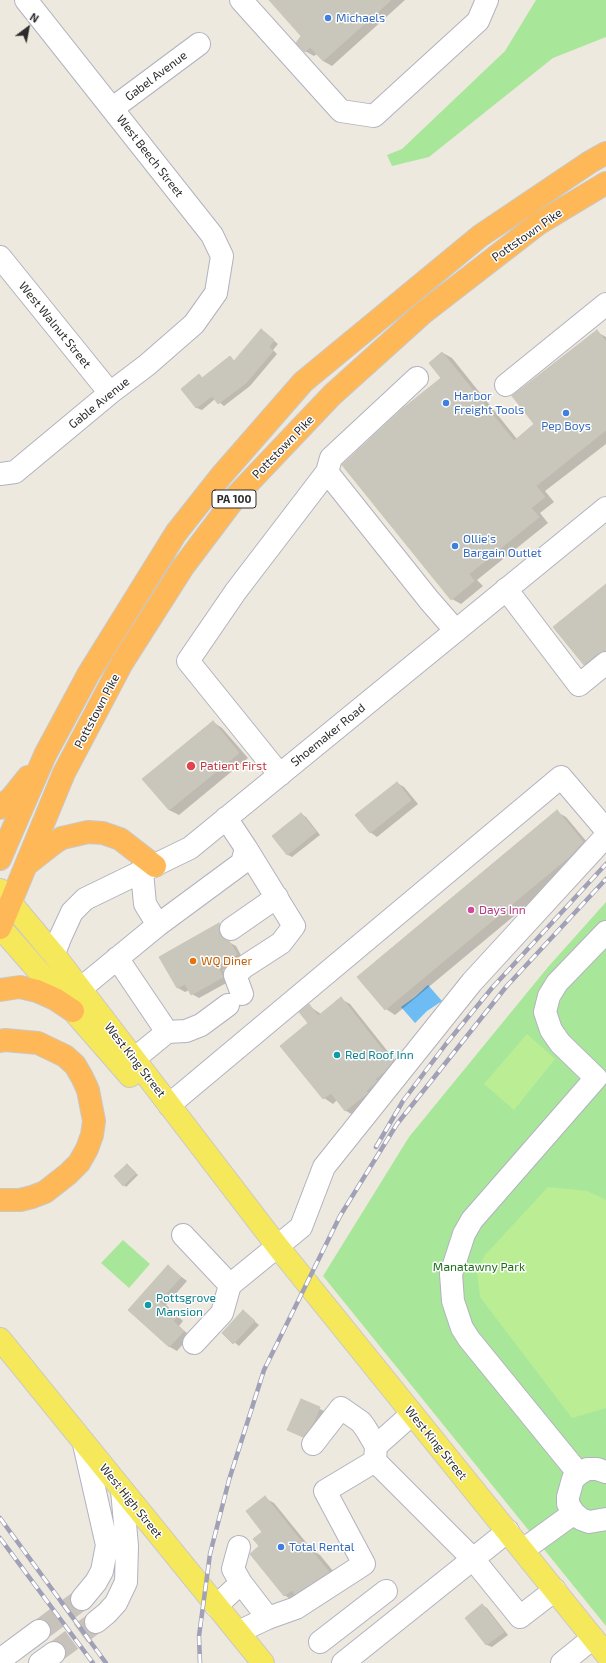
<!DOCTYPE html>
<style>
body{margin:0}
#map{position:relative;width:606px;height:1663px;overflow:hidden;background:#eee9de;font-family:"Exo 2",sans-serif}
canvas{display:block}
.north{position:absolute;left:8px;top:8px;width:40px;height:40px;-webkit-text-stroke:3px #fff;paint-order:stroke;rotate:32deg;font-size:11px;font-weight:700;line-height:16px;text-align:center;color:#2c2c2c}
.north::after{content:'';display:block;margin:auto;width:14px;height:18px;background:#2c2c2c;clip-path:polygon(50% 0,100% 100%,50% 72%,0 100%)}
</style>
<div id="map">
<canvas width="606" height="1663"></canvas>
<div class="north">N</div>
</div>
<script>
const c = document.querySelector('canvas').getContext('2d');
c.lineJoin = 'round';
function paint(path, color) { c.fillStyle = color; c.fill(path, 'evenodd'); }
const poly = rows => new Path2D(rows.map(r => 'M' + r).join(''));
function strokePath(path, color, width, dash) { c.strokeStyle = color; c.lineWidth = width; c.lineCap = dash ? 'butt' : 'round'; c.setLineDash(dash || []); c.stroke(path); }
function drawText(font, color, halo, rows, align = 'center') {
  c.font = font + ' "Exo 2",sans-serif'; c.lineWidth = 3; c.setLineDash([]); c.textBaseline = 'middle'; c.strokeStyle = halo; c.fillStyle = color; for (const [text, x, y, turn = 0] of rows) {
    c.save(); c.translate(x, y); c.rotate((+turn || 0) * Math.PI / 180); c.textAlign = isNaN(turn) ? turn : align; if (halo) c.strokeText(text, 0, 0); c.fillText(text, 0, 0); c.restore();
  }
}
const green = poly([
 [536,0,606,0,606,37,553,58,429,157,392,166,387,155,402,149,505,51],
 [606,902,606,1626,323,1276,409,1137,548,967],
 [123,1240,150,1264,129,1288,101,1263]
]);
const pitch = poly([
 [527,1034,555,1059,514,1110,484,1084],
 [548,1187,587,1191,606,1200,606,1408,572,1418,480,1297,477,1270,485,1255]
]);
const water = poly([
 [428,985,442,1001,427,1011,415,1023,401,1007,415,997]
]);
const shadow = poly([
 [271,0,405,0,332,66,323,61,317,54,314,56,305,51,302,36],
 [597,332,606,337,606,444,545,491,554,502,540,513,548,523,477,580,483,586,461,604,452,599,442,378,443,353,452,358,517,439,535,424],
 [265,333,278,344,273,350,277,354,250,386,224,406,215,399,202,410,197,408,182,389,199,376,203,378,230,358,235,361],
 [606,586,606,661,594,670,584,664],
 [213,722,222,728,248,758,179,815,169,810],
 [397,783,404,787,418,804,377,837,370,832],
 [557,812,566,817,592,848,580,861,395,1015,386,1009,359,977],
 [301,814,306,817,320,835,292,857,288,855,273,836],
 [219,924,225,928,227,941,236,946,243,959,223,970,230,981,199,998,192,994,189,990,185,992,178,988,161,957],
 [341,999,350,1004,401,1068,355,1116,346,1111,337,1100,333,1104,324,1098,310,1024,309,1006,321,1014],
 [129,1166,138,1175,126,1187,115,1176],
 [168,1267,187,1281,166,1305,183,1321,179,1326,190,1336,177,1351,170,1347,129,1310],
 [243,1312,259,1325,239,1346,223,1333],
 [301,1400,324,1411,317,1427,308,1439,289,1430],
 [265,1498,274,1503,313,1551,320,1555,338,1577,294,1601,284,1595,260,1546,264,1532],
 [482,1605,487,1608,508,1635,492,1647,487,1645,466,1618]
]);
const building = poly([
 [269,0,391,0,323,61,310,47,305,52,296,43,301,36,269,0],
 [261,329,274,340,269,347,273,351,246,383,218,404,212,396,196,408,181,389,199,374,202,378,230,356,234,361,261,329],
 [597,330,606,342,606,430,536,486,545,497,531,508,539,517,469,574,474,581,451,600,342,465,402,409,441,378,429,363,442,352,514,441,534,424,512,396,597,330],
 [606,584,606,651,598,653,584,665,553,627,606,584],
 [213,721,239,753,169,810,142,779,213,721],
 [397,782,411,800,370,833,355,815,397,782],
 [557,810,583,842,570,856,385,1010,357,977,557,810],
 [301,813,316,832,287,855,272,836,301,813],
 [219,923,221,936,225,940,229,941,237,954,217,966,223,977,191,995,185,984,177,988,159,957,219,923],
 [341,997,392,1062,384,1072,375,1079,377,1081,375,1083,366,1091,368,1093,365,1095,345,1111,331,1093,323,1099,280,1046,308,1023,299,1012,309,1004,318,1016,341,997],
 [127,1164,136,1173,123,1186,114,1176,127,1164],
 [168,1265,181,1277,159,1301,177,1317,173,1321,184,1331,169,1347,128,1310,168,1265],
 [243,1310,255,1321,233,1344,222,1333,243,1310],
 [301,1399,320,1407,313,1424,303,1437,287,1430,301,1399],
 [265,1496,308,1550,310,1549,329,1572,295,1594,292,1590,284,1596,250,1554,259,1546,253,1539,262,1532,246,1511,265,1496],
 [482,1604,504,1632,486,1645,465,1618,482,1604]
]);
const minorTunnel = poly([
 [39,1631,82,1599],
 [54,1653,96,1622]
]);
const minor = poly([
 [241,0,341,111,374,116,478,21,487,0],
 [113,108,199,44],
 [0,257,110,393],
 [506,385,606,304],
 [327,472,331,458,417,378],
 [0,474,15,472,110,393,147,365,194,324,216,293,222,256,212,235,26,0],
 [506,589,579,685,606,663],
 [280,775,188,661,236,591,327,472,429,600,456,631],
 [142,872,145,904,158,925],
 [231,929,277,897],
 [54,954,60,938,72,912,85,899,190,848,606,508],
 [117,958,167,1032],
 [80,989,158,925,242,863,246,848,226,818],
 [242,994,235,975,244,967,281,943,294,926,246,848],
 [134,1059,167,1032,186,1031,201,1025,228,1005],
 [169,1105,561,777,606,830],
 [183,1235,230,1285],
 [194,1343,222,1313,230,1285,301,1227,324,1167,472,982,606,836],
 [313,1444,341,1408,361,1422,366,1429,376,1446,375,1461],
 [376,1446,412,1414],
 [606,1472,597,1469,587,1469,579,1474,573,1479,568,1497,568,1504,574,1513,581,1519,589,1522,606,1519],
 [579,1474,469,1339,462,1328,453,1301,451,1274,464,1234,472,1220,596,1078,560,1043,551,1030,545,1012,549,996,557,983,606,932],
 [239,1547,233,1569,241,1583,268,1618],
 [523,1550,574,1513],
 [82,1599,96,1582,102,1571,107,1545,84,1444],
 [216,1606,241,1583],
 [96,1622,107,1613,116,1603,126,1582,127,1546,122,1490],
 [238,1632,268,1618,296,1608,364,1564,325,1491,375,1461,473,1559,520,1617,555,1590],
 [320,1642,386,1591],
 [0,1660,39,1631],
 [40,1663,54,1653],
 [343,1663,508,1531],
 [562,1663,593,1638]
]);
const major = poly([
 [0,890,56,957,278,1247,606,1654],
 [0,927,130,1076],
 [0,1339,263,1663]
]);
const highway = poly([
 [0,808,12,797,28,777],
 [0,859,45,755,89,673,176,533,221,476,303,382,480,236,590,162,606,153],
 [26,865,54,843,62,838,88,832,103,833,120,839,155,866],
 [0,928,64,773,122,663,183,567,238,494,332,395,423,313,538,224,606,183],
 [0,990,20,987,37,991,55,999,73,1011],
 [0,1041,5,1040,38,1043,65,1056,75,1065,82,1077,88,1090,94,1121,92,1135,87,1149,79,1163,68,1174,45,1192,32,1197,20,1200,0,1200]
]);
const rail = poly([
 [376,1147,403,1101,446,1044,492,988,606,864],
 [0,1518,106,1663],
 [0,1538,93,1663],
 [200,1663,199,1636,210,1554,229,1480,264,1370,340,1216,397,1124,506,987,606,879]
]);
const markers = [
 [328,18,4,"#3f7fe0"],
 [446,403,4,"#3f7fe0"],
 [566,413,4,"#3f7fe0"],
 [455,546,4,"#3f7fe0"],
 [191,766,5,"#e0444e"],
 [471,910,4,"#d1479c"],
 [193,961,4,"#e8710a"],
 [337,1055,4,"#0f9aa8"],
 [148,1305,4,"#0f9aa8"],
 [281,1547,4,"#3f7fe0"]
];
const shields = [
 [234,499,44]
];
const shieldNames = [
 ["PA 100",234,499]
];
const shopNames = [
 ["Michaels",336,18],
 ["Harbor",454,396],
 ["Freight Tools",454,410],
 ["Pep Boys",566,426,"center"],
 ["Ollie's",463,539],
 ["Bargain Outlet",463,553],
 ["Total Rental",289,1547]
];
const streetNames = [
 ["Gabel Avenue",156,76,-37],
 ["West Beech Street",150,156,52],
 ["Pottstown Pike",527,235,-35],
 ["West Walnut Street",55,325,51],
 ["Gable Avenue",99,403,-39],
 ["Pottstown Pike",283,447,-46],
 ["Pottstown Pike",97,711,-62],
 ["Shoemaker Road",328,735,-39],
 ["West King Street",135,1060,52],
 ["West King Street",436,1443,51],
 ["West High Street",131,1501,51]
];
const healthNames = [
 ["Patient First",200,766]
];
const hotelNames = [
 ["Days Inn",479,910]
];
const foodNames = [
 ["WQ Diner",201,961]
];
const cultureNames = [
 ["Red Roof Inn",345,1055],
 ["Pottsgrove",156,1298],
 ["Mansion",156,1312]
];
const parkNames = [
 ["Manatawny Park",479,1267]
];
paint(green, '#a8e799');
paint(pitch, '#bbee94');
paint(water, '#6dbdf4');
paint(shadow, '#0003');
paint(building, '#c9c7bc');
strokePath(building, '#cac6b7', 1);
strokePath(minorTunnel, '#c7c3ba', 22, [22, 11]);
strokePath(minor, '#b2b2c0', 24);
strokePath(major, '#c8c8c8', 24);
strokePath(highway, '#c8c8c8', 24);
strokePath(minor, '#fff', 22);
strokePath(major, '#f6e85b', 22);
strokePath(highway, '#ffb858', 22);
strokePath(rail, '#a0a0b7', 4.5);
strokePath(rail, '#fff', 3, [9]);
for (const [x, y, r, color] of markers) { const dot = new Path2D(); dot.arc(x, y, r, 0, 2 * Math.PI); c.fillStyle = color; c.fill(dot); strokePath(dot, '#fff', 1.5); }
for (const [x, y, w] of shields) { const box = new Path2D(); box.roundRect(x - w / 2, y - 9, w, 18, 3); c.fillStyle = '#fff'; c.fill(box); strokePath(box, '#2c2c2c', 1); }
drawText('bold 11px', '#2c2c2c', null, shieldNames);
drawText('12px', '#366cbe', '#fff', shopNames, 'left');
drawText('12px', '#2c2c2c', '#fff', streetNames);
drawText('12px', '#be3a42', '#fff', healthNames, 'left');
drawText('12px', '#b23c85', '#fff', hotelNames, 'left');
drawText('12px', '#c56008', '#fff', foodNames, 'left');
drawText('12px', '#0d838f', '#fff', cultureNames, 'left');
drawText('12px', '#1d6e18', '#fff', parkNames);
</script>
